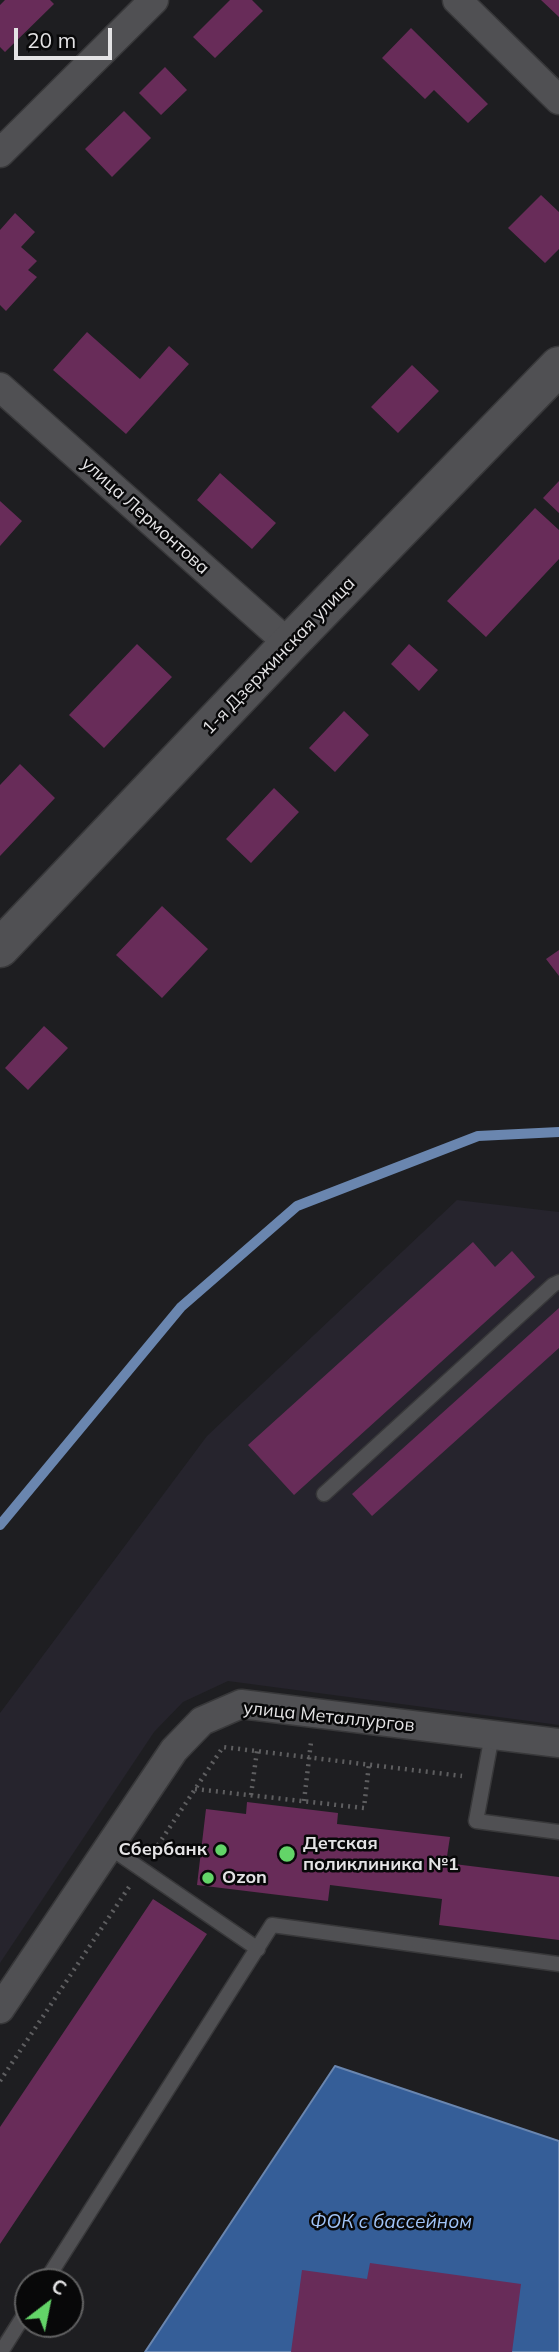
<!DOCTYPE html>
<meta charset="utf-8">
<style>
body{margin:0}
#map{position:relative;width:559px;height:2352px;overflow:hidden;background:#1e1e21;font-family:Mulish,sans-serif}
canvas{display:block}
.north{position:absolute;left:14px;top:2268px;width:70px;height:70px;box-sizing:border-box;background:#080809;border:2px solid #606061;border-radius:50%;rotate:32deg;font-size:19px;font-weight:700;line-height:28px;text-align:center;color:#e4e3e5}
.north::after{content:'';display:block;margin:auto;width:24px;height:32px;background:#63d468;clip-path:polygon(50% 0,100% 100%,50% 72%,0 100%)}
.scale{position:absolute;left:14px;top:28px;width:98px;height:32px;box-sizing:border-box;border:4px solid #e4e3e5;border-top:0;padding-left:9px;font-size:21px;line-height:24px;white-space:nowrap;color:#e4e3e5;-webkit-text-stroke:5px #080809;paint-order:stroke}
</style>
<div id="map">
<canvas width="559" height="2352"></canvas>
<div class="north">С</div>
<div class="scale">20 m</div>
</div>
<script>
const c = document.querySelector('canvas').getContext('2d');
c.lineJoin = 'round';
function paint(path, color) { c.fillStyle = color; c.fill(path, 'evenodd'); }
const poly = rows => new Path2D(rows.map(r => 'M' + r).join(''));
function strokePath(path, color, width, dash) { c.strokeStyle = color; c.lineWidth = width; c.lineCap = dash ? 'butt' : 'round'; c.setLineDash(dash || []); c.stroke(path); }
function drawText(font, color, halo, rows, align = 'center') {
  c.font = font + ' Mulish,sans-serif'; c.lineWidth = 5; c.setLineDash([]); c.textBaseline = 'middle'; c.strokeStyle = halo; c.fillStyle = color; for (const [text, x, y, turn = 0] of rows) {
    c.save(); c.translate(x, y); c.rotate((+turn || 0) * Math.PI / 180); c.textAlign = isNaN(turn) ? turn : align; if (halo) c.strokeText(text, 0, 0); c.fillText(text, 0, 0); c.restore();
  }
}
const built = poly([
 [457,1200,559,1212,559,1725,228,1681,183,1702,154,1732,0,1963,0,1713,207,1436]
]);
const water = poly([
 [335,2066,559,2141,559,2352,145,2352,335,2066]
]);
const stream = poly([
 [0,1525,181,1307,297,1206,478,1136,559,1132]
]);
const building = poly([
 [5,0,50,0,54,4,5,52,0,47,0,5],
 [230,0,252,0,263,11,215,58,193,37],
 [541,0,559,0,559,17],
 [411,28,488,104,468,123,434,90,425,99,382,58],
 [165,67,187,90,161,115,139,93],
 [124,111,151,138,112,177,85,149],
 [541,195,559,212,559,249,545,263,508,228],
 [15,213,35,232,21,247,37,261,28,270,37,277,6,311,0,305,0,230],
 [87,332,140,379,169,346,189,364,126,434,53,370],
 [412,365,439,391,398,433,371,407],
 [220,473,276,523,252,549,197,500],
 [559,481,559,513,543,498],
 [0,501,22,521,0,546],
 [535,508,559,530,559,559,486,637,447,601],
 [137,644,172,677,104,748,69,715],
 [409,644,438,670,419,691,391,664],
 [344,711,369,735,335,772,309,748],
 [20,764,55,798,0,856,0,785],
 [274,788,299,812,251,863,226,839],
 [162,906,208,949,162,998,116,955],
 [559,950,559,976,546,959],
 [44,1026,68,1048,28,1090,5,1068],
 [473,1242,495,1267,512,1251,535,1277,294,1495,248,1445],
 [559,1308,559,1348,372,1516,352,1494],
 [247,1802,338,1813,337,1824,450,1837,446,1863,559,1877,559,1940,439,1925,442,1899,330,1885,328,1901,197,1885,206,1809,246,1814],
 [153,1899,207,1934,0,2244,0,2127],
 [370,2263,521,2284,512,2352,291,2352,302,2270,367,2279]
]);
const path = poly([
 [195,1789,364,1808,369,1764],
 [251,1795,257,1751],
 [304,1801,311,1742],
 [154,1851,223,1747,462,1776],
 [0,2081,129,1887]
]);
const lane = poly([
 [324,1494,553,1285,559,1282],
 [492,1735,476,1821,559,1832],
 [109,1847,258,1949],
 [45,2282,272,1925,559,1964],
 [1,2352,28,2309]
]);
const street = poly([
 [457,0,559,100],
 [0,153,154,0],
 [0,387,289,644],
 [0,2009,174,1750,202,1721,241,1704,559,1743]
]);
const secondary = poly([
 [0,948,289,644,559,366]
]);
const markers = [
 [221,1850,7,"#63d468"],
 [287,1854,9,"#63d468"],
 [208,1878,7,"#63d468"]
];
const streetNames = [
 ["улица Лермонтова",145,516,42],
 ["1-я Дзержинская улица",279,656,-46],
 ["улица Металлургов",329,1717,6]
];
const poiNames = [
 ["Детская",303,1844],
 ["поликлиника №1",303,1865],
 ["Сбербанк",207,1850,"right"],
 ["Ozon",222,1878]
];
const waterNames = [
 ["ФОК с бассейном",391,2222]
];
paint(built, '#26242d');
paint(water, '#355e98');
strokePath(water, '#6a86af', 2);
strokePath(stream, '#6a86af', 10);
paint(building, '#682c59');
strokePath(lane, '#38383a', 17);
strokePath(street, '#38383a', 31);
strokePath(secondary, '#38383a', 41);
strokePath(path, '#5e5e60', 4.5, [2, 5]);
strokePath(lane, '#505053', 14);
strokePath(street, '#505053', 28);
strokePath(secondary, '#505053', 38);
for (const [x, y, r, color] of markers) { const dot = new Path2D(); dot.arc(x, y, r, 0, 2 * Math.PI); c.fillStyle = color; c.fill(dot); strokePath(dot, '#080809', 2.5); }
drawText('18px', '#e4e3e5', '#080809', streetNames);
drawText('bold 18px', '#e4e3e5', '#080809', poiNames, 'left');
drawText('italic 19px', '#a1c4f7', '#080809', waterNames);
</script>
